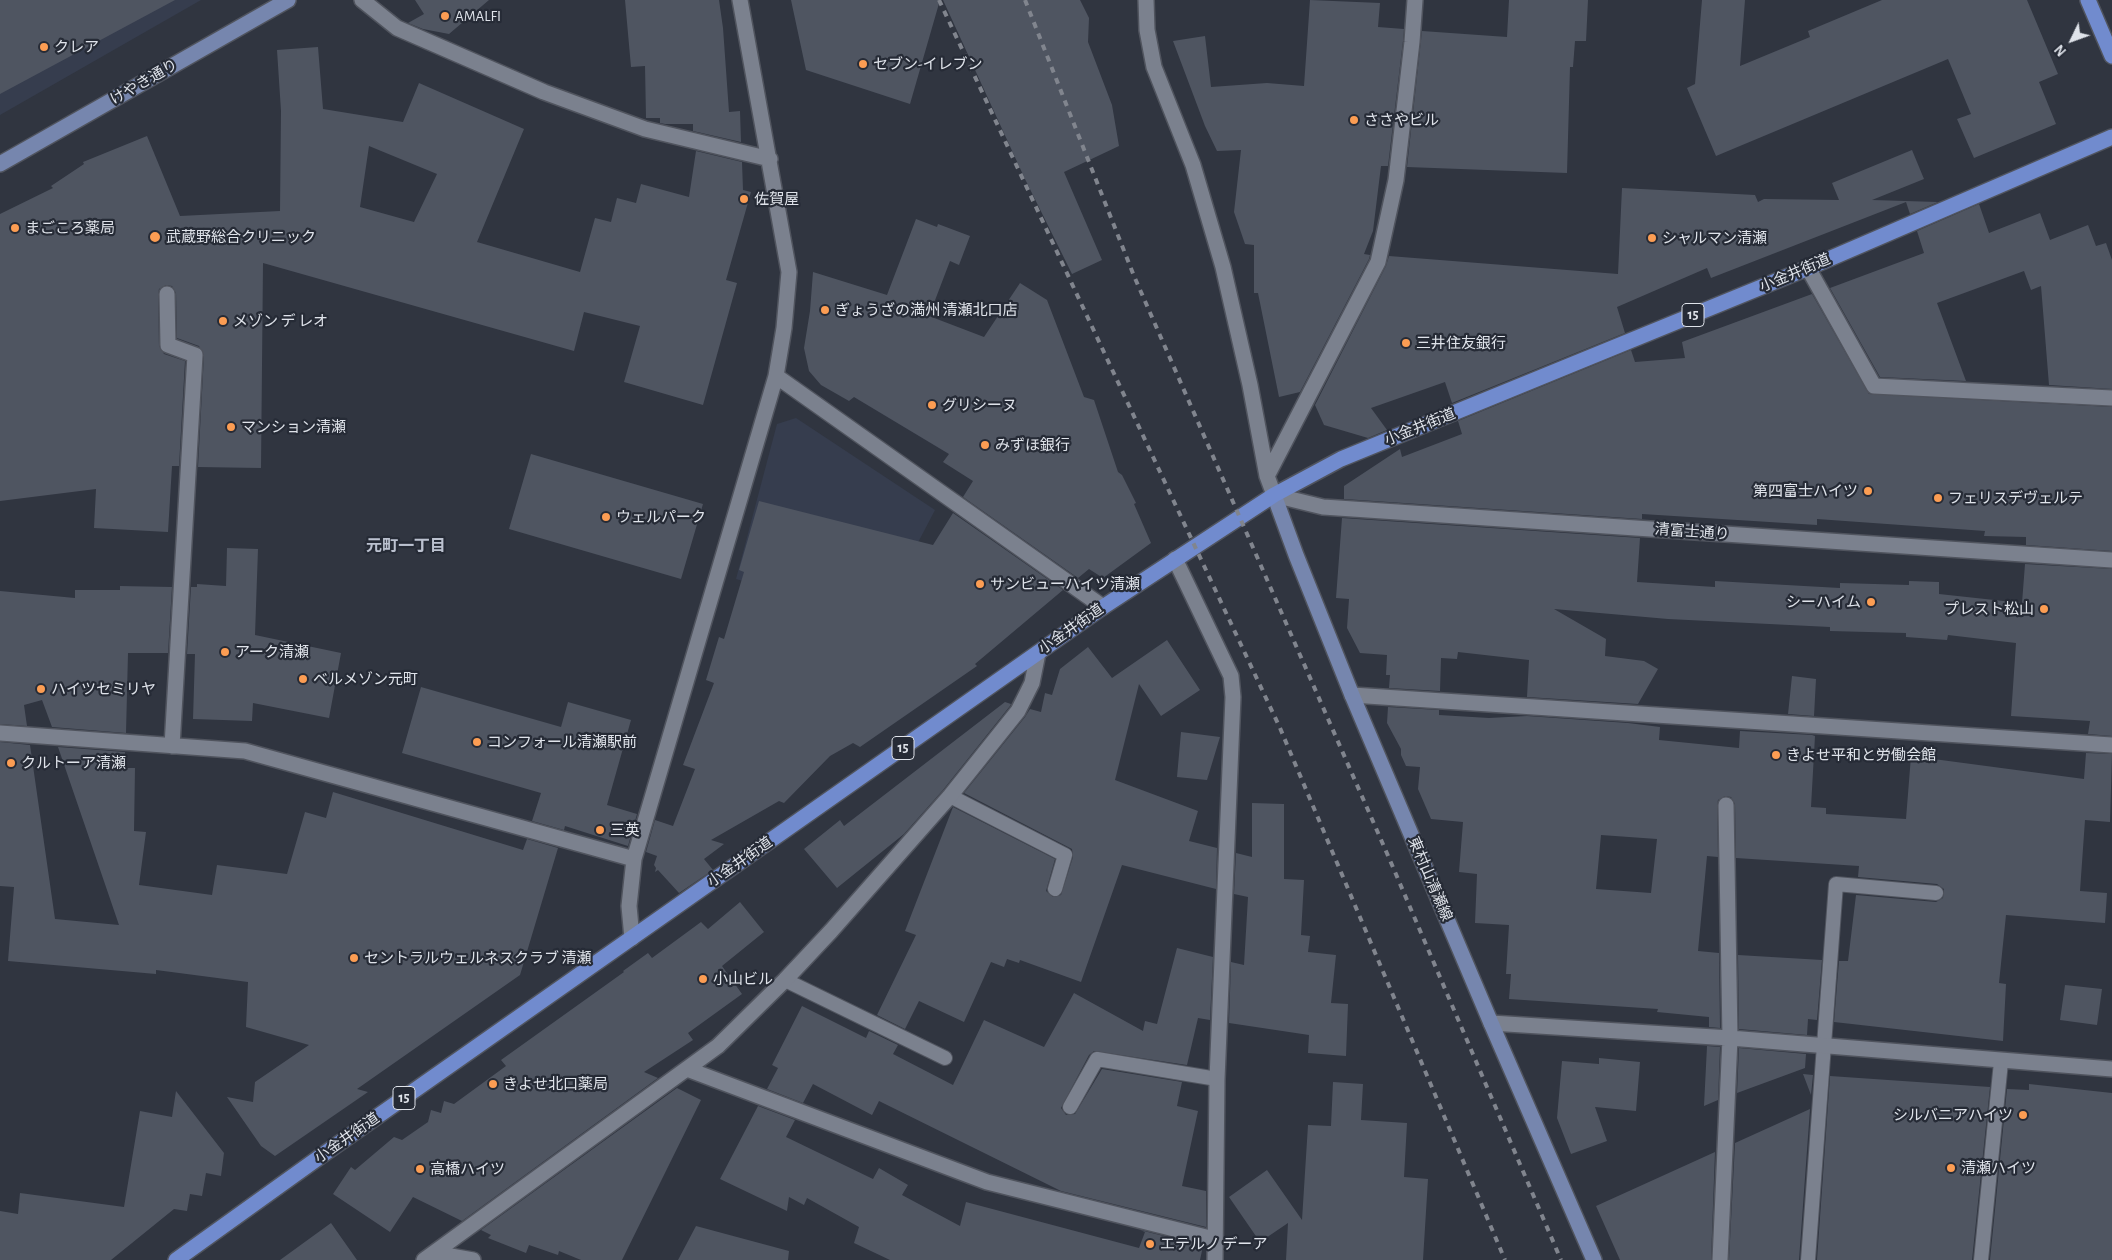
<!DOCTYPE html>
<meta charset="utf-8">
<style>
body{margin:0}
#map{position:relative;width:2112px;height:1260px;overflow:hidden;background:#303540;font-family:"Alegreya Sans",sans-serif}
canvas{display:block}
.north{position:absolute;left:2047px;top:15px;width:50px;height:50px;-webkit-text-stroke:4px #262b36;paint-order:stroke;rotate:228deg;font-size:14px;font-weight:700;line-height:20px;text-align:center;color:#dfe3ea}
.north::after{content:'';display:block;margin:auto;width:18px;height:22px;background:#dfe3ea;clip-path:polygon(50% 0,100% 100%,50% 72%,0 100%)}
</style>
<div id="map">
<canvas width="2112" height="1260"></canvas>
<div class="north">N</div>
</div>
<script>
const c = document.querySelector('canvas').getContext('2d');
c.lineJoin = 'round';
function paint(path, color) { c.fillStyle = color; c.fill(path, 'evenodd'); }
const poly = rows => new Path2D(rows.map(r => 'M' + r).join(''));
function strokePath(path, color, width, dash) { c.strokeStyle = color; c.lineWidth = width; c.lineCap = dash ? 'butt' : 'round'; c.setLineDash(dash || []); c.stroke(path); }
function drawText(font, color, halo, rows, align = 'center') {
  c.font = font + ' "Alegreya Sans","Noto Sans JP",sans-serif'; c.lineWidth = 4.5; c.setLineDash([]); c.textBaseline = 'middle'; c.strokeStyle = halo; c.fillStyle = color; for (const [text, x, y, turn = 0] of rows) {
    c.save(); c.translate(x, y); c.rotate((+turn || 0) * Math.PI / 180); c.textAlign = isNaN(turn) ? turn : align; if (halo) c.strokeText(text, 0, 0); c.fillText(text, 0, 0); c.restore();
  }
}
const built = poly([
 [0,0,201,0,0,115],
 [796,418,935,510,878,619,736,579,777,424]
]);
const building = poly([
 [0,0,175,0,0,94],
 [415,0,489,0,449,34,423,29,408,23,424,14],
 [625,0,719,0,723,28,729,112,740,111,741,142,693,131,693,124,665,124,660,123,660,118,646,118,645,66,631,67],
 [791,0,940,0,910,104,806,70],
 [943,0,1080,0,1089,18,1088,42,1112,105,1119,146,1064,172,1102,260,1072,274,1025,179],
 [1310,0,1380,3,1378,27,1404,29,1403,41,1388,166,1381,166,1373,231,1364,254,1370,255,1369,259,1300,392,1279,397,1258,293,1254,293,1254,245,1245,244,1234,212,1241,150,1217,151,1205,126,1173,41,1205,36,1211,87,1267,83,1304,86],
 [1509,0,1588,0,1586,41,1575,41,1573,67,1570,67,1567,173,1407,167,1422,31,1507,37],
 [1702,0,1745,0,1740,66,1810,37,1808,31,1882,0,2027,0,2058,74,2039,82,2056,124,1974,158,1957,119,1971,114,1948,59,1716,156,1687,88,1695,84],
 [318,47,323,109,403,122,419,83,524,129,477,242,580,272,595,218,611,222,617,198,636,203,641,184,689,197,696,151,742,162,743,190,751,192,726,280,737,283,703,405,624,382,640,326,584,312,574,351,263,263,261,468,198,467,204,355,199,346,177,338,176,293,172,286,166,285,159,289,158,294,159,346,164,354,185,361,179,466,172,466,168,532,94,528,96,489,0,501,0,214,53,188,51,186,84,164,83,162,147,136,180,216,280,211,281,111,277,50],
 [369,146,437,174,414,222,360,207],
 [1912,150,1924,179,1872,200,1938,202,1910,214,1906,202,1711,278,1707,268,1617,307,1625,333,1452,403,1445,382,1371,408,1387,430,1368,438,1324,425,1315,405,1386,266,1389,256,1618,274,1622,188,1755,195,1758,202,1764,199,1839,200,1832,183],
 [1979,204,1989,233,2040,213,2050,240,2088,225,2096,246,2106,243,2112,260,2112,389,2049,385,2041,286,2031,290,2024,271,1937,303,1966,381,1880,377,1830,288,1924,253,1917,231],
 [916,219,937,227,938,224,970,236,959,265,950,261,929,316,984,337,1020,283,1047,300,1084,397,1094,400,1118,472,1122,475,1136,503,1134,504,1151,543,1103,578,1089,569,1078,578,963,497,973,481,943,462,949,454,854,397,849,401,821,385,809,371,804,348,810,311,813,272,887,295],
 [1812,294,1869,394,2112,407,2112,551,2026,545,2026,537,1984,536,1985,531,1817,519,1817,525,1642,514,1642,519,1344,499,1344,486,1400,449,1402,457,1462,434,1458,421,1631,350,1635,362,1685,358,1682,342],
 [531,454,703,504,681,579,509,529],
 [759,501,933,545,953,513,1063,590,975,664,977,666,860,747,853,743,830,756,784,803,779,801,711,840,724,844,704,859,713,870,679,893,658,870,655,872,656,868,654,865,657,856,646,852,655,820,673,826,695,769,683,765,714,683,706,680,719,637,724,639,744,572,739,570],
 [1342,518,1640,538,1637,582,1715,587,1715,581,1840,588,1840,583,1909,585,1909,581,1939,582,1939,594,2022,603,2025,564,2112,569,2112,736,2088,734,2090,721,2011,716,2016,643,1948,635,1947,640,1906,637,1906,633,1830,631,1830,627,1668,619,1554,609,1606,639,1605,656,1644,661,1658,669,1638,704,1527,697,1529,660,1458,652,1457,659,1441,658,1440,691,1389,688,1390,675,1386,675,1387,655,1360,653,1347,628,1349,599,1336,598],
 [227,548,258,549,255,635,341,653,329,718,253,703,252,721,193,719,195,654,187,654,191,587,197,587,197,584,226,586],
 [120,586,172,587,168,653,128,653,126,733,52,727,42,700,24,705,27,726,0,724,0,591,75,598,75,590,120,590],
 [1167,640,1200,690,1161,716,1139,684,1115,780,1198,811,1189,841,1217,848,1216,889,1122,865,1081,982,1020,960,1019,963,1007,959,1004,967,991,962,964,1022,919,1001,905,1029,877,1015,916,935,905,931,953,807,1055,859,1046,891,1053,897,1061,895,1073,857,1072,849,964,793,1025,717,1030,709,1041,712,1045,693,1052,695,1060,669,1088,647,1112,678],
 [1792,676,1816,679,1814,716,1788,714],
 [421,687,561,727,568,702,631,720,607,805,637,814,628,846,565,826,564,830,532,821,541,793,402,753],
 [1005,702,1011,704,1010,706,943,790,904,834,837,888,804,849,840,820,844,826],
 [1388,707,1439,710,1439,715,1489,718,1527,716,1628,723,1660,727,1659,740,1739,748,1740,731,1812,735,1815,736,1811,807,1826,808,1826,814,1906,819,1911,756,2084,779,2086,753,2112,754,2110,822,2085,820,2080,891,2107,893,2105,923,2006,915,1999,983,2006,984,2003,1041,1834,1022,1839,961,1848,961,1856,895,1936,902,1943,898,1944,889,1937,884,1858,877,1859,866,1736,858,1735,804,1731,797,1725,796,1718,800,1717,805,1718,857,1707,856,1698,951,1719,953,1720,1028,1709,1027,1709,1017,1657,1012,1658,1009,1509,999,1511,974,1506,974,1509,925,1475,923,1477,874,1459,872,1463,822,1431,819,1418,789,1420,767,1406,766,1401,755,1401,749,1387,723],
 [1601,835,1657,839,1651,893,1596,889],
 [1181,732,1220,737,1207,780,1177,777],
 [0,742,30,745,55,919,119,925,58,747,125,752,125,768,135,768,134,831,146,832,139,885,212,895,217,865,287,874,305,812,326,818,333,792,523,850,527,839,558,848,520,975,357,1089,368,1092,275,1156,261,1146,227,1097,253,1102,255,1082,309,1045,246,1027,248,982,156,970,156,974,8,961,14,887,0,886],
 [1252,803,1284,804,1284,879,1304,880,1301,935,1310,936,1308,952,1336,955,1331,1003,1348,1004,1346,1056,1308,1053,1309,1035,1229,1023,1231,962,1244,965,1248,897,1234,894,1236,853,1252,857],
 [740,902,764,932,722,966,742,994,688,1033,693,1040,644,1072,658,1078,462,1221,413,1197,390,1232,333,1194,351,1167,355,1170,394,1137,402,1140,428,1122,431,1110,441,1113,444,1101,454,1104,506,1066,501,1060,624,972,623,971,648,953,652,958,701,922,708,929],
 [1177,948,1213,957,1210,1020,1198,1018,1187,1065,1094,1051,1089,1055,1061,1108,1066,1115,1075,1114,1102,1069,1182,1082,1177,1106,1198,1111,1182,1186,1206,1191,1206,1227,1061,1191,879,1101,872,1115,813,1084,803,1103,767,1089,778,1068,772,1065,802,1006,866,1038,869,1031,898,1045,893,1054,953,1085,984,1020,1044,1047,1074,993,1143,1031,1145,1021,1157,1024],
 [1738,955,1822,960,1817,1020,1808,1019,1807,1035,1739,1029],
 [2065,985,2102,989,2097,1025,2060,1020],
 [1707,1046,1720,1047,1718,1100,1704,1106],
 [1739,1048,1806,1054,1805,1068,1737,1093],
 [1599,1058,1640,1062,1636,1111,1595,1107,1607,1141,1571,1154,1557,1118,1562,1061,1599,1064],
 [1803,1074,1813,1075,1811,1095],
 [1830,1076,1990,1087,1972,1260,1817,1260],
 [1333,1082,1363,1084,1361,1120,1407,1123,1404,1177,1428,1179,1423,1260,1286,1260,1288,1223,1260,1242,1229,1197,1267,1170,1302,1220,1308,1125,1331,1126],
 [2029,1084,2112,1093,2112,1260,1990,1260,2007,1089,2029,1090],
 [677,1088,701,1100,622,1260,581,1260,559,1251,558,1255,529,1245,526,1253,488,1238,491,1235,481,1230],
 [176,1091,224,1153,221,1176,206,1173,202,1196,190,1194,187,1211,174,1209,111,1260,0,1260,0,1211,18,1214,20,1193,124,1207,140,1111,172,1117],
 [758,1106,795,1120,786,1137,873,1179,879,1168,908,1185,902,1195,960,1226,966,1202,1139,1248,1145,1232,1140,1230,1203,1246,1200,1260,890,1260,854,1243,859,1227,807,1198,804,1205,789,1197,787,1211,720,1179],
 [1810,1109,1799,1260,1729,1260,1735,1143],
 [1715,1152,1711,1260,1620,1260,1596,1206],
 [331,1223,357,1260,280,1260],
 [696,1226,789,1251,788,1260,678,1260]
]);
const lane = poly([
 [950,796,1065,855,1055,889],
 [785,980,945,1058],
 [1070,1107,1097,1059,1217,1079],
 [1808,1260,1836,884,1936,893],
 [1981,1260,2001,1062]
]);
const street = poly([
 [362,0,397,28,544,92,645,129,770,159],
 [1146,0,1147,30,1154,67,1193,165,1223,267,1250,385,1267,476,1274,495,1323,507,2112,560],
 [1808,268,1874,386,2112,398],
 [167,294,168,345,195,355,172,746],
 [776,376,1103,607],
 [1267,476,1378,262,1396,180,1412,42,1415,0],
 [1175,559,1231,676,1233,697,1217,1079,1215,1260],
 [1352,695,2112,745],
 [0,733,245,751,634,859],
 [632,938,629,906,634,859,776,376,784,328,789,272,740,0],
 [1491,1023,1730,1038,2112,1069],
 [687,1069,987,1182,1214,1239],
 [434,1253,473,1260],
 [424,1260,718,1046,785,980,831,931,950,796,1018,711,1032,683,1038,653],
 [1720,1260,1730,1038,1726,805]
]);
const secondary = poly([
 [0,164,288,0],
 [1274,495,1296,555,1352,695,1491,1023,1594,1260]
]);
const primary = poly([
 [2088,0,2112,56],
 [176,1260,321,1156,1103,607,1274,495,1341,459,1808,268,2112,137]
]);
const rail = poly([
 [939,0,1280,728,1505,1260],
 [1025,0,1134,276,1389,858,1561,1260]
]);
const markers = [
 [445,16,5,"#fc9d53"],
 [44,47,5,"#fc9d53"],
 [863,64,5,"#fc9d53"],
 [1354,120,5,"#fc9d53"],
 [744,199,5,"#fc9d53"],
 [15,228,5,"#fc9d53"],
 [155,237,6,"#fc9d53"],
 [1652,238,5,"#fc9d53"],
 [825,310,5,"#fc9d53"],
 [223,321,5,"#fc9d53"],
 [1406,343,5,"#fc9d53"],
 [932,405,5,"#fc9d53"],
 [231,427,5,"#fc9d53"],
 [985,445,5,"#fc9d53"],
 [1868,491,5,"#fc9d53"],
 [1938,498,5,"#fc9d53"],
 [606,517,5,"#fc9d53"],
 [980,584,5,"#fc9d53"],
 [1871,602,5,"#fc9d53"],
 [2044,609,5,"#fc9d53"],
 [225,652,5,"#fc9d53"],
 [303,679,5,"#fc9d53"],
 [41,689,5,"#fc9d53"],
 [477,742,5,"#fc9d53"],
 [1776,755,5,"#fc9d53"],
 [11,763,5,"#fc9d53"],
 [600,830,5,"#fc9d53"],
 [354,958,5,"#fc9d53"],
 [703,979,5,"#fc9d53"],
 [493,1084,5,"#fc9d53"],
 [2023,1115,5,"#fc9d53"],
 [1951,1168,5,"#fc9d53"],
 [420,1169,5,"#fc9d53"],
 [1150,1244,5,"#fc9d53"]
];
const shields = [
 [1693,315,22],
 [903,748,22],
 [404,1098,22]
];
const shieldNames = [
 ["15",1693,315],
 ["15",903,748],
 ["15",404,1098]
];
const poiNames = [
 ["AMALFI",455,16],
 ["クレア",54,47],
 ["セブン-イレブン",873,64],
 ["ささやビル",1364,120],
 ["佐賀屋",754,199],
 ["まごころ薬局",25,228],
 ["武蔵野総合クリニック",166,237],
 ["シャルマン清瀬",1662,238],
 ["ぎょうざの満州 清瀬北口店",835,310],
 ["メゾン デ レオ",233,321],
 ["三井住友銀行",1416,343],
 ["グリシーヌ",942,405],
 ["マンション清瀬",241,427],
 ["みずほ銀行",995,445],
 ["第四富士ハイツ",1858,491,"right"],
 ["フェリスデヴェルテ",1948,498],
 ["ウェルパーク",616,517],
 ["サンビューハイツ清瀬",990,584],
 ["シーハイム",1861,602,"right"],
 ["プレスト松山",2034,609,"right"],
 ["アーク清瀬",235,652],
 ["ベルメゾン元町",313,679],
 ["ハイツセミリヤ",51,689],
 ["コンフォール清瀬駅前",487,742],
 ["きよせ平和と労働会館",1786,755],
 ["クルトーア清瀬",21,763],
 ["三英",610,830],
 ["セントラルウェルネスクラブ 清瀬",364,958],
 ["小山ビル",713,979],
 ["きよせ北口薬局",503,1084],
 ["シルバニアハイツ",2013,1115,"right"],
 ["清瀬ハイツ",1961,1168],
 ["高橋ハイツ",430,1169],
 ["エテルノ デーア",1160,1244]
];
const streetNames = [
 ["けやき通り",144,82,-30],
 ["小金井街道",1795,273,-23],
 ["小金井街道",1420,427,-22],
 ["清富士通り",1692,532,4],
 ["小金井街道",1071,629,-35],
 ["小金井街道",740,862,-35],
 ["東村山清瀬線",1430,879,67],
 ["小金井街道",347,1138,-35]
];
const neighbourhoodNames = [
 ["元町一丁目",406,546]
];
paint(built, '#363d4e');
paint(building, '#4f5561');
strokePath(lane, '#50545e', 16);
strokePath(street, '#50545e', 18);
strokePath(secondary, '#50545e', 18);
strokePath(primary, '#50545e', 18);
strokePath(lane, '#7b818e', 14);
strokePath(street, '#7b818e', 15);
strokePath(secondary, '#7686ae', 15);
strokePath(primary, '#718bce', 15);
strokePath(rail, '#81858e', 4, [6, 6]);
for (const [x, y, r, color] of markers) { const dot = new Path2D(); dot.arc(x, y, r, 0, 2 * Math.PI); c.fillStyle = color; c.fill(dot); strokePath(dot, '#262b36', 2); }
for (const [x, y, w] of shields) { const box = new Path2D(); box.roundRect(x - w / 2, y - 11.5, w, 23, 4); c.fillStyle = '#262b36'; c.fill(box); strokePath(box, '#dfe3ea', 1); }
drawText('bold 14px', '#dfe3ea', null, shieldNames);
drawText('15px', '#dfe3ea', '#262b36', poiNames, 'left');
drawText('15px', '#dfe3ea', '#262b36', streetNames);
drawText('bold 16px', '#bcc2d0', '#262b36', neighbourhoodNames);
</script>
